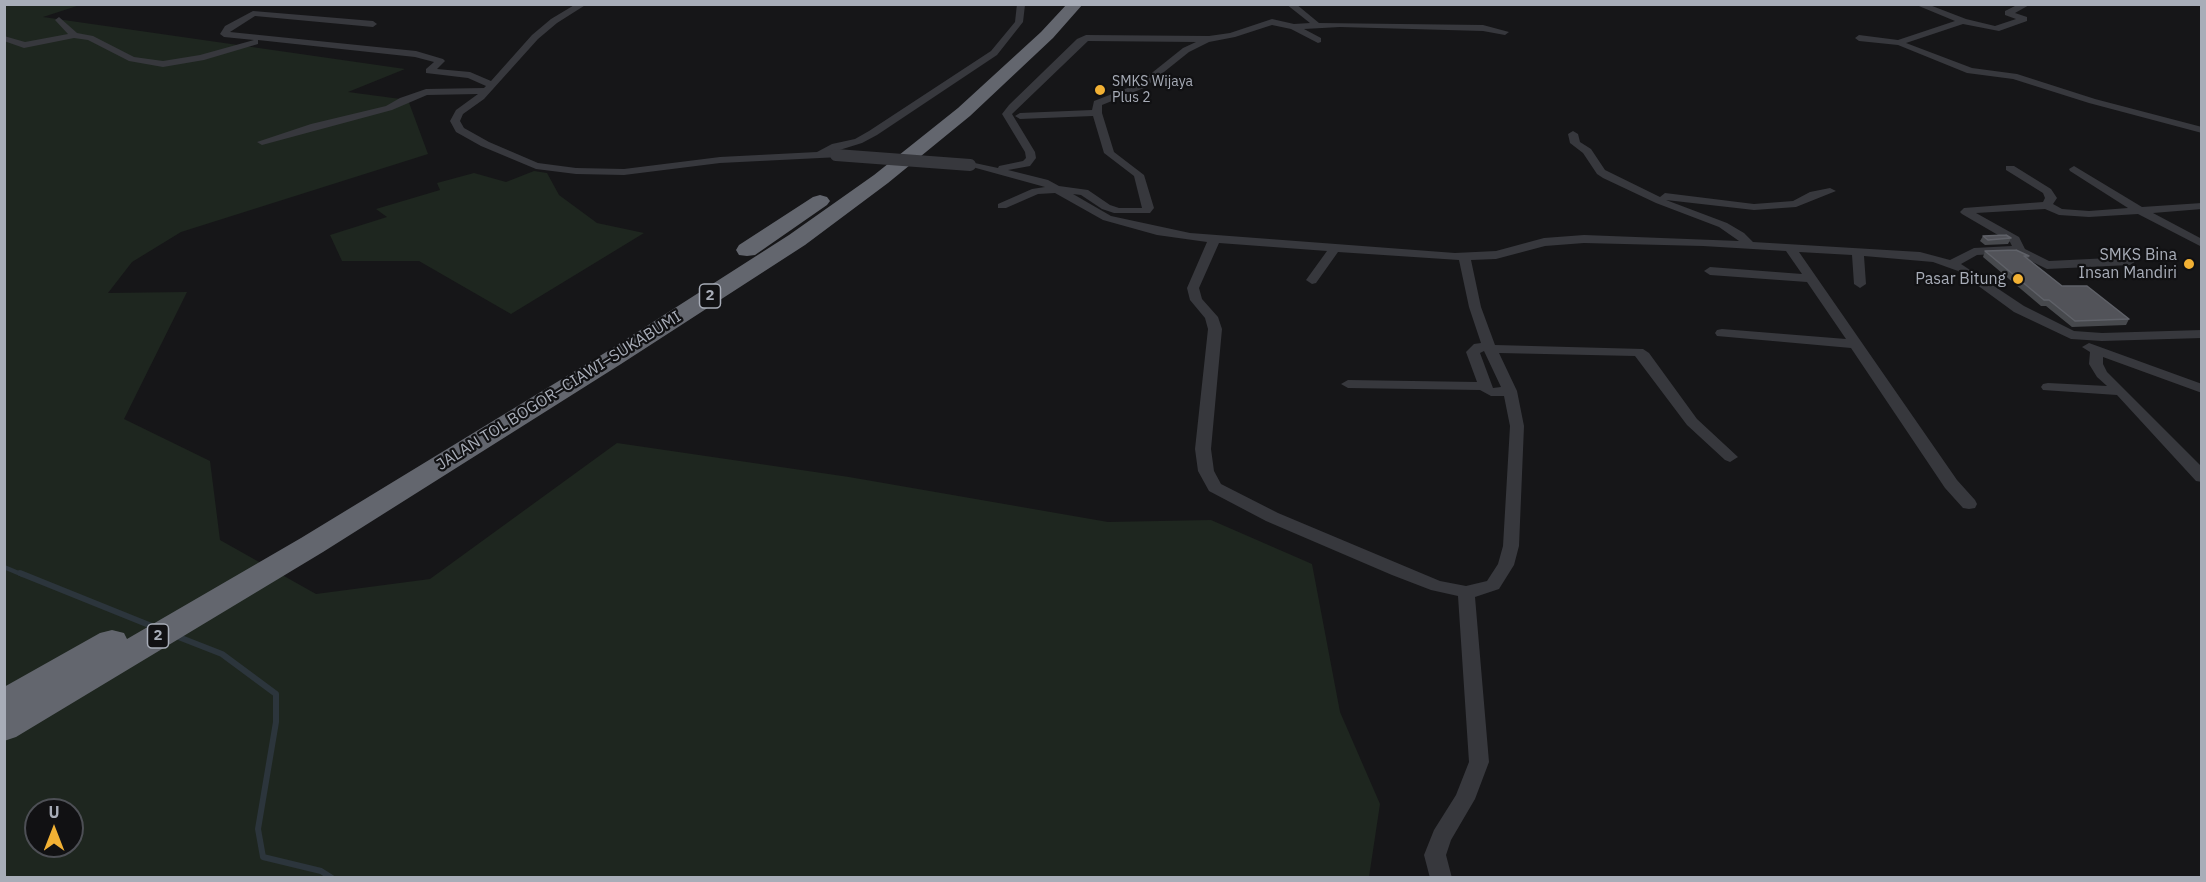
<!DOCTYPE html>
<meta charset="utf-8">
<style>
body{margin:0}
#map{position:relative;width:2206px;height:882px;overflow:hidden;background:#161618;font-family:"IBM Plex Sans",sans-serif}
canvas{display:block}
.frame{position:absolute;inset:0;border:6px solid #a8adb8;pointer-events:none}
.north{position:absolute;left:24px;top:798px;width:60px;height:60px;box-sizing:border-box;background:#111113;border:2px solid #4d4f55;border-radius:50%;rotate:0deg;font-size:16px;font-weight:700;line-height:24px;text-align:center;color:#a8adb8}
.north::after{content:'';display:block;margin:auto;width:21px;height:27px;background:#f2b134;clip-path:polygon(50% 0,100% 100%,50% 72%,0 100%)}
</style>
<div id="map">
<canvas width="2206" height="882"></canvas>
<div class="frame"></div>
<div class="north">U</div>
</div>
<script>
const c = document.querySelector('canvas').getContext('2d');
c.lineJoin = 'round';
function paint(path, color) { c.fillStyle = color; c.fill(path, 'evenodd'); }
const poly = rows => new Path2D(rows.map(r => 'M' + r).join(''));
function strokePath(path, color, width, dash) { c.strokeStyle = color; c.lineWidth = width; c.lineCap = dash ? 'butt' : 'round'; c.setLineDash(dash || []); c.stroke(path); }
function drawText(font, color, halo, rows, align = 'center') {
  c.font = font + ' "IBM Plex Sans",sans-serif'; c.lineWidth = 4.5; c.setLineDash([]); c.textBaseline = 'middle'; c.strokeStyle = halo; c.fillStyle = color; for (const [text, x, y, turn = 0] of rows) {
    c.save(); c.translate(x, y); c.rotate((+turn || 0) * Math.PI / 180); c.textAlign = isNaN(turn) ? turn : align; if (halo) c.strokeText(text, 0, 0); c.fillText(text, 0, 0); c.restore();
  }
}
const green = poly([
 [5,5,80,5,43,17,405,69,348,92,408,100,428,154,181,232,132,262,108,293,187,292,124,419,210,461,220,540,316,594,430,579,617,443,849,477,1108,522,1211,520,1312,564,1340,712,1380,804,1369,877,5,878],
 [36,810,72,810,72,846,36,846],
 [534,171,547,173,559,195,597,223,644,233,511,314,419,261,342,261,330,235,387,217,376,209,440,190,437,183,474,173,506,182]
]);
const streamFar1 = poly([
 [4,567,23,575]
]);
const stream = poly([
 [20,573,154,627],
 [176,636,222,654,276,694,276,722,258,829,263,857,321,871,332,878]
]);
const minor = poly([
 [576,4,587,4,557,23,538,39,484,99,463,114,460,121,464,128,489,142,538,163,576,168,624,169,720,157,817,152,832,144,855,139,869,131,991,51,1015,22,1017,4,1025,5,1023,22,997,55,877,135,862,143,833,152,840,153,840,157,720,163,624,175,576,174,536,169,481,146,456,132,450,121,456,110,478,94,427,95,392,110,262,145,257,142,311,124,386,106,400,98,426,89,484,88,486,86,468,78,426,73,426,69,434,62,415,57,258,40,258,44,204,60,163,67,129,61,88,40,74,38,24,48,4,41,4,36,25,42,68,34,55,20,59,17,77,33,93,36,134,57,163,61,200,55,254,40,224,37,220,34,225,26,253,11,373,21,377,24,373,27,255,16,230,32,416,51,443,59,445,61,437,69,470,72,491,81,532,35,551,19,576,4],
 [1286,4,1296,4,1319,23,1483,25,1509,32,1505,35,1483,31,1340,27,1304,29,1321,38,1321,42,1318,43,1291,29,1272,25,1235,37,1209,42,1189,52,1144,88,1102,105,1102,113,1114,152,1144,175,1154,208,1150,213,1114,213,1102,209,1081,195,1073,194,1111,216,1190,233,1455,253,1496,251,1544,238,1584,235,1739,241,1719,227,1656,203,1603,178,1597,174,1583,153,1570,143,1568,134,1573,131,1578,134,1580,142,1591,149,1605,170,1660,197,1665,193,1754,204,1793,201,1810,192,1830,188,1836,191,1796,207,1754,210,1666,200,1727,223,1744,233,1753,242,1920,252,1950,260,1974,248,2012,246,2010,242,1962,214,1960,212,1964,208,2043,202,2045,198,2043,193,2006,170,2006,166,2014,166,2051,189,2057,198,2053,204,2062,209,2089,211,2128,208,2070,171,2069,169,2074,166,2142,207,2202,203,2202,209,2153,213,2202,239,2202,247,2138,214,2089,217,2059,215,2045,209,1976,213,2019,237,2025,249,2049,261,2130,257,2136,261,2130,265,2047,269,2014,253,1977,255,1961,264,2024,306,2074,331,2102,333,2202,330,2202,338,2102,341,2071,339,2014,312,1958,271,1933,262,1864,256,1866,284,1860,288,1854,284,1852,255,1799,252,1957,480,1975,500,1977,504,1975,508,1969,509,1963,508,1945,488,1851,348,1717,336,1715,333,1717,330,1722,329,1846,339,1807,282,1710,275,1704,271,1710,267,1802,274,1786,251,1703,246,1584,243,1545,246,1496,259,1471,260,1481,307,1495,345,1643,349,1649,353,1697,419,1738,457,1730,462,1725,460,1687,425,1635,356,1499,353,1517,391,1524,426,1519,546,1514,565,1499,589,1475,597,1489,762,1475,799,1451,840,1446,855,1452,878,1430,878,1424,855,1434,830,1456,795,1469,762,1458,596,1431,590,1392,575,1266,521,1209,491,1198,471,1195,449,1208,329,1205,318,1190,300,1187,288,1207,242,1157,235,1103,220,1055,193,1038,194,1006,208,998,208,998,204,1032,189,1045,187,965,165,970,162,998,168,999,166,1023,161,1026,158,1025,152,1002,114,1009,105,1077,39,1086,35,1209,36,1230,33,1272,19,1294,24,1310,23,1286,4],
 [1088,41,1196,42,1183,48,1138,84,1094,101,1092,110,1020,113,1015,116,1020,119,1093,116,1104,153,1134,176,1142,208,1119,208,1110,205,1088,190,1059,186,1048,180,1008,170,1030,166,1036,158,1035,152,1012,114,1088,41],
 [1219,243,1327,251,1306,280,1312,284,1316,283,1338,252,1459,260,1469,307,1481,343,1474,344,1466,352,1477,382,1348,380,1341,384,1348,388,1480,390,1491,396,1504,396,1510,426,1503,546,1498,564,1487,581,1466,586,1440,581,1278,513,1221,484,1214,471,1211,449,1222,329,1218,317,1202,299,1199,288,1219,243],
 [1484,351,1501,387,1493,388,1480,353,1484,351],
 [1914,4,1927,4,1966,19,1995,26,2016,19,2005,15,2005,11,2019,4,2031,4,2015,13,2027,17,2027,21,1999,31,1963,24,1906,43,1972,68,2017,74,2095,99,2202,127,2202,133,2089,103,2013,79,1967,73,1898,45,1859,41,1855,38,1859,35,1898,40,1955,21,1914,4],
 [2089,343,2202,384,2202,393,2103,357,2103,364,2107,372,2202,467,2202,482,2196,481,2117,395,2043,390,2041,387,2043,384,2048,383,2107,386,2097,377,2089,364,2090,352,2082,347,2089,343]
]);
const motorway = poly([
 [1067,4,1083,4,1053,38,970,116,888,183,805,245,621,364,323,552,16,737,4,741,4,687,100,633,112,630,124,633,127,639,301,538,603,354,789,235,874,175,958,108,1041,32,1067,4],
 [820,195,827,197,830,201,827,205,755,255,747,256,739,255,736,250,739,245,813,197,820,195]
]);
const minorBridge = poly([
 [836,155,970,165]
]);
const wall = poly([
 [1983,236,2011,238,2008,244,1985,245,1980,241],
 [1985,251,2029,256,2028,259,2062,286,2129,319,2126,325,2072,327,2046,306,2041,306,1983,257]
]);
const building = poly([
 [2006,235,2011,238,1988,240,1983,236,2006,235],
 [2016,250,2029,256,2024,256,2062,286,2087,286,2129,319,2075,321,2049,300,2044,300,1985,251,2016,250]
]);
const markers = [
 [1100,90,6,"#f2b134"],
 [2189,264,6,"#f2b134"],
 [2018,279,6,"#f2b134"]
];
const farPoinames = [
 ["SMKS Wijaya",1112,82],
 ["Plus 2",1112,98]
];
const shields = [
 [710,296,21],
 [158,636,21]
];
const shieldNames = [
 ["2",710,296],
 ["2",158,636]
];
const poiNames = [
 ["SMKS Bina",2177,255],
 ["Insan Mandiri",2177,273],
 ["Pasar Bitung",2006,279]
];
const streetNames = [
 ["JALAN TOL BOGOR–CIAWI–SUKABUMI",559,391,-32]
];
paint(green, '#1e261f');
strokePath(streamFar1, '#2c353c', 4.5);
strokePath(stream, '#2c353c', 6);
paint(minor, '#37383d');
paint(motorway, '#63666e');
strokePath(minorBridge, '#37383d', 12);
paint(wall, '#47494d');
paint(building, '#525359');
strokePath(building, '#5f6168', 1.5);
for (const [x, y, r, color] of markers) { const dot = new Path2D(); dot.arc(x, y, r, 0, 2 * Math.PI); c.fillStyle = color; c.fill(dot); strokePath(dot, '#111113', 2); }
drawText('14px', '#a8adb8', '#111113', farPoinames, 'left');
for (const [x, y, w] of shields) { const box = new Path2D(); box.roundRect(x - w / 2, y - 12, w, 24, 4.5); c.fillStyle = '#111113'; c.fill(box); strokePath(box, '#a8adb8', 1.5); }
drawText('bold 15px', '#a8adb8', null, shieldNames);
drawText('16px', '#a8adb8', '#111113', poiNames, 'right');
drawText('16px', '#a8adb8', '#111113', streetNames);
</script>
